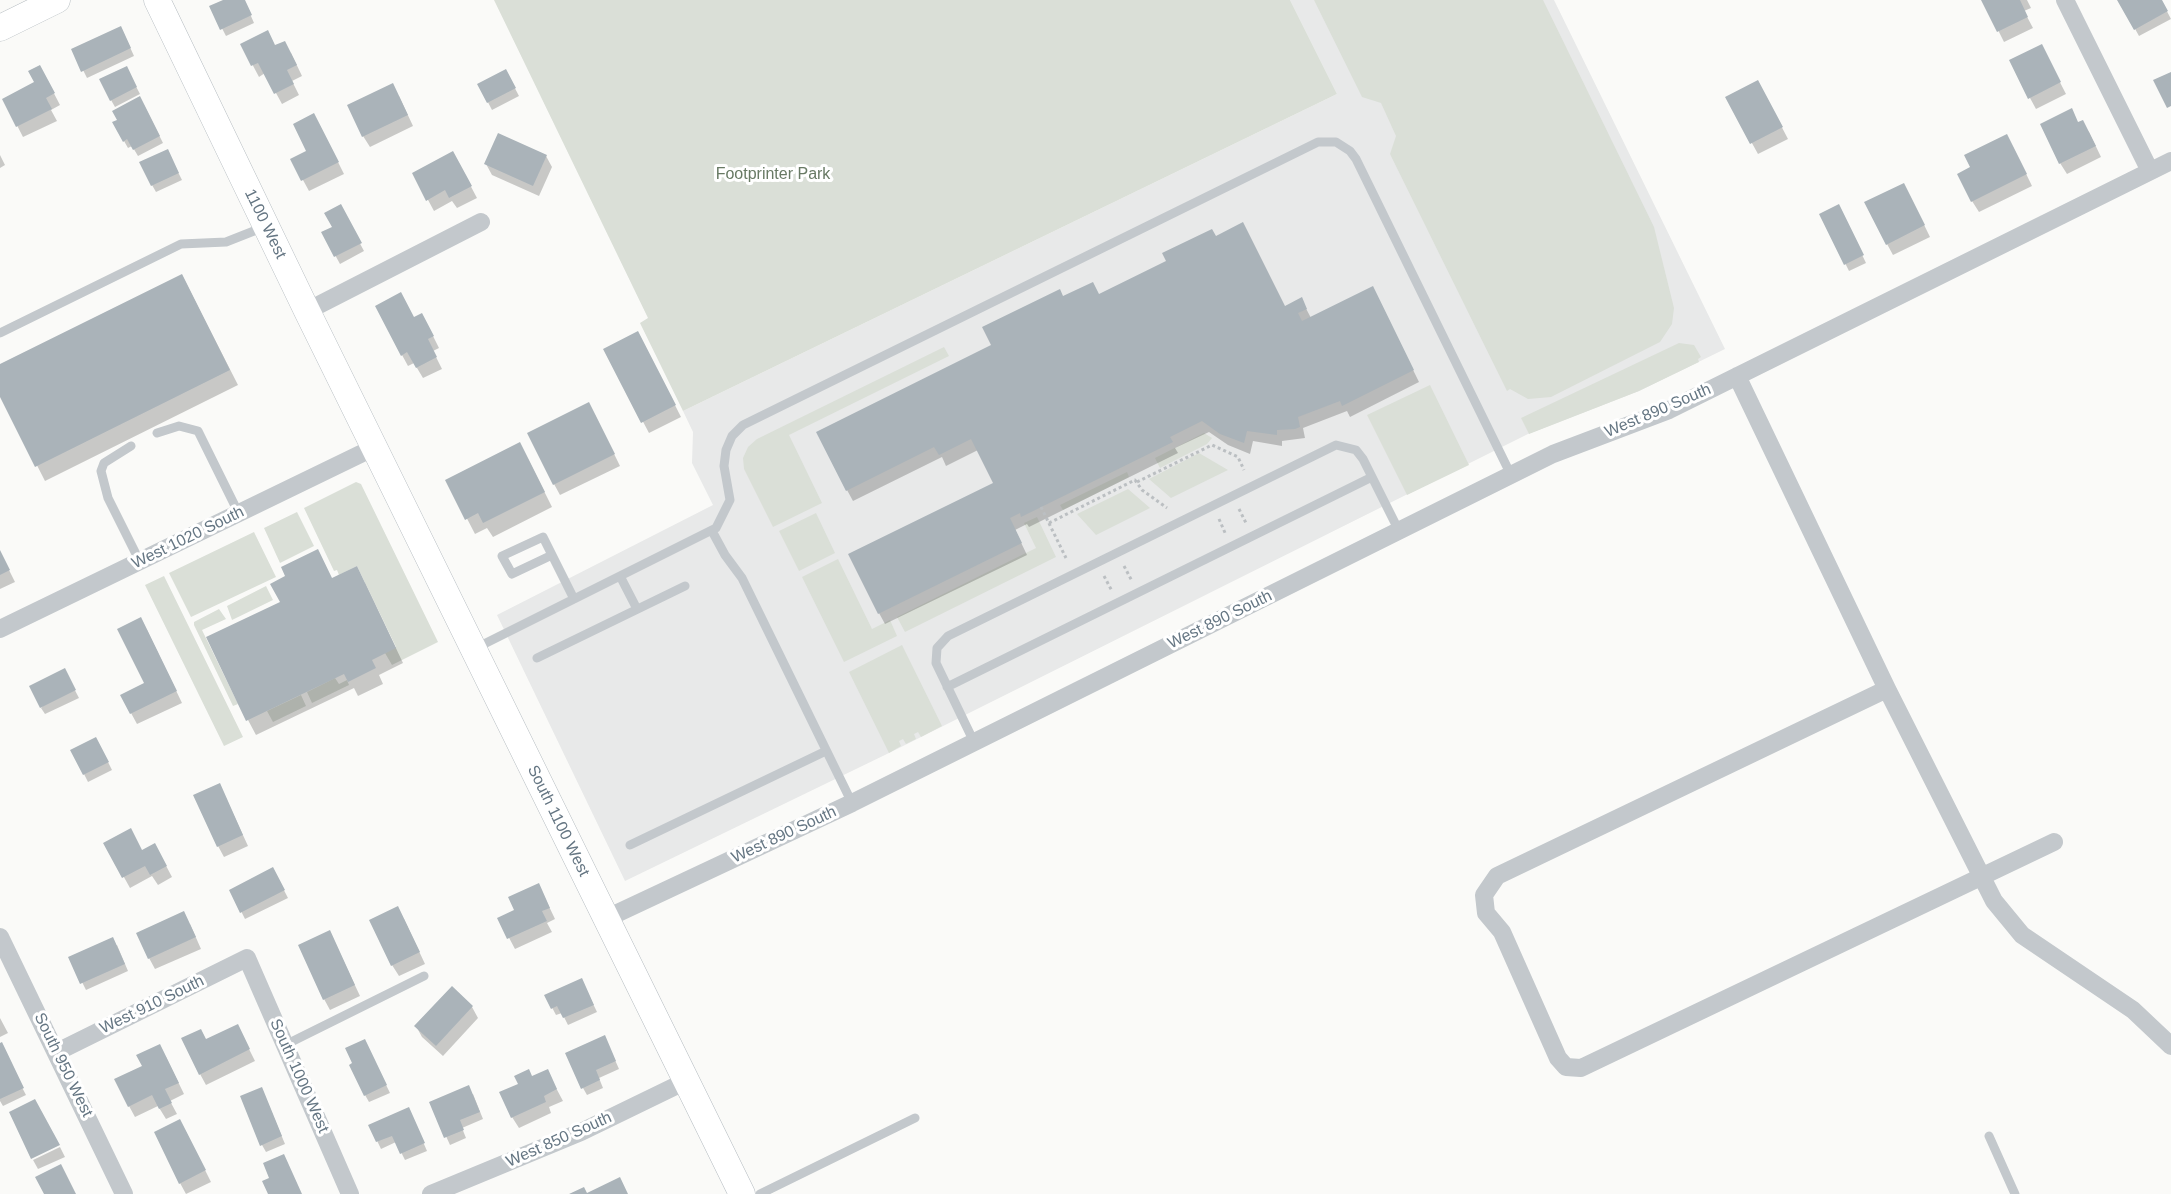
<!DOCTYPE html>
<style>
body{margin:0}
canvas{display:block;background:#fafaf8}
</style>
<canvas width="2171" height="1194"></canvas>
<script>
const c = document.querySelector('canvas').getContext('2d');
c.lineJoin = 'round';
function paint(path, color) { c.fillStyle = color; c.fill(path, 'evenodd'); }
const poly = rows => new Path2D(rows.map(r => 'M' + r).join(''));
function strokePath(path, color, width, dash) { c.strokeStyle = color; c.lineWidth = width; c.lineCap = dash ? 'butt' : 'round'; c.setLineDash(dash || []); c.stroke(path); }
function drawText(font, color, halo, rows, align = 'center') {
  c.font = font + ' Arial,sans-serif'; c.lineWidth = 6; c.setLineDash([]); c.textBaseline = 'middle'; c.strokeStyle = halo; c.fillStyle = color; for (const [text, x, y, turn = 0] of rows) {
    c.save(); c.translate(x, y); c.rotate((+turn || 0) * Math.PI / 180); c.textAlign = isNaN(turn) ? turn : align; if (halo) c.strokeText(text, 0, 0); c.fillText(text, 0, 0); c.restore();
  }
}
const built = poly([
 [1290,0,1554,0,1725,349,1639,391,1528,434,889,753,625,881,497,615,713,505,692,463,693,432,683,411,1337,94]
]);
const green = poly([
 [494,0,1290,0,1337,94,683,411,640,323,648,318],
 [1314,0,1543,0,1654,227,1674,308,1672,324,1660,342,1551,397,1528,399,1510,389,1507,391,1390,154,1396,136,1381,103,1362,97],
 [1679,343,1694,345,1701,357,1698,359,1699,362,1639,391,1529,434,1521,418],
 [944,347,949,356,789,435,822,503,773,527,744,469,743,458,748,447,757,439],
 [1430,385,1469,465,1407,495,1367,415],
 [1204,433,1212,438,1207,444,1160,468,1155,458],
 [1199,453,1228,470,1171,498,1149,479],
 [1127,472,1129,477,1063,510,1060,505],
 [356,482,361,484,438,642,392,665,385,653,396,647,357,566,339,575,337,570,334,571,304,508],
 [1128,489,1150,508,1096,535,1077,514],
 [297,512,314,546,280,563,264,528],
 [816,513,835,553,799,571,779,531],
 [1037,517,1056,557,905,632,897,617,1036,548,1024,523],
 [254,532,276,577,191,617,169,573],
 [838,559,872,629,890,620,897,636,844,662,802,577],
 [164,576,243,737,224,746,145,585],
 [266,586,273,600,232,620,227,606],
 [219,609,226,619,202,630,238,704,233,706,194,625,194,622],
 [902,645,942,726,921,737,918,732,914,734,916,739,906,744,903,739,899,741,901,746,889,753,849,672],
 [335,678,339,684,347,680,349,685,312,703,307,692],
 [301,695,306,706,273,722,267,711]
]);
const shadow = poly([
 [227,0,244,0,254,23,226,36,211,7],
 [1983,0,2027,0,2031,8,2024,11,2033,28,2004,42],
 [2119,0,2161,0,2171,19,2139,36],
 [124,34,134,56,87,78,73,50],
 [242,45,276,47,291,53,302,76,292,81,299,95,282,104,265,73,259,77],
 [2047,57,2066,94,2036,109,2030,98],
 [506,71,519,96,492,110,479,85],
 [130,75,140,94,115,107,111,100],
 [46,78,60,105,51,110,57,121,23,137,4,100],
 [1764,93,1788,139,1758,154,1727,98],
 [399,96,413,126,370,147,363,136],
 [144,105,163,143,138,156,132,146,128,148,124,141,119,120],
 [2079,124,2089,132,2101,157,2067,174,2060,163],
 [320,126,344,174,309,191,292,160,308,152],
 [2013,147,2032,186,1979,212,1972,201],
 [0,155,5,165,0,168],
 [546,156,552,167,539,196,492,175,486,164],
 [171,158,182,180,156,192,152,185],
 [459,164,477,198,457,208,452,201,434,211,414,174],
 [1910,196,1930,237,1893,255,1887,244],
 [340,206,364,251,340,264,323,233,334,227],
 [1842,213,1866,263,1849,271,1821,215],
 [1216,238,1285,307,1301,299,1311,318,1378,299,1419,382,1350,417,1347,411,1303,428,1305,438,1282,441,1282,446,1253,441,1250,454,1228,445,1209,432,1175,448,1178,453,1029,527,1027,524,1015,530,1027,555,885,624,879,613,995,484,978,450,946,466,942,457,853,501,847,490,993,346,1063,298,1099,296],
 [182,275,238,385,45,481,0,393,0,366],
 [414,319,428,326,439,348,433,351,442,369,423,378,414,363,408,366,402,355],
 [644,344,681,417,649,433,605,350],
 [595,415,620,466,560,495,554,484],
 [528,459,552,507,493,537,487,528,475,534,447,480],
 [0,552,15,582,0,589],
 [332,580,365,583,403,663,379,675,383,684,358,696,354,688,256,735,248,720],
 [147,630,182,703,137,724,131,713,146,684],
 [68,677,79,698,45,714,41,708],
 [100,746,112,770,88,782,72,750],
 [225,796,248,846,224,857,218,846],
 [105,843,142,852,155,845,172,877,158,885,152,876,130,888],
 [273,869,288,898,245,919,231,891],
 [544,896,555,919,547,923,552,932,515,949,499,919],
 [404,919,425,964,399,976,392,965],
 [190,924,201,949,155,969,149,958],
 [330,932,360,996,330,1010,324,999],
 [117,945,128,971,86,990,70,958],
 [585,987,597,1012,568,1025,562,1013,556,1015,546,996],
 [452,988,472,1007,478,1018,443,1056,422,1037,416,1026],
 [0,1018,8,1033,0,1037],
 [243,1037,255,1061,206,1085,200,1074,206,1041],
 [608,1044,619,1069,599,1078,603,1088,587,1095,583,1088],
 [0,1045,26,1095,3,1106,0,1101],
 [368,1048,390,1093,369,1102,365,1095],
 [166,1057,184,1094,170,1101,177,1114,166,1119,158,1106,135,1117,129,1106],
 [547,1071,563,1101,549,1107,551,1113,519,1128,512,1117,532,1078],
 [473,1094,483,1119,462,1128,466,1138,450,1145,431,1103],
 [265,1096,285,1144,266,1152,262,1145],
 [412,1116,427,1151,405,1160,396,1142,381,1149,370,1126],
 [186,1132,211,1182,186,1194,180,1183],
 [60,1147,65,1157,38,1169,33,1160]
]);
const building = poly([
 [223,0,245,0,252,15,220,30,209,6],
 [1981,0,2020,0,2028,17,1997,32],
 [2117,0,2162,0,2168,11,2134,30],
 [121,26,131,48,81,72,71,49],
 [268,30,275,45,285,41,297,65,287,70,294,84,274,94,258,63,251,66,240,44],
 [2042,44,2061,82,2028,99,2009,60],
 [40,65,55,93,46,98,52,109,16,127,2,99,34,82,28,71],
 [127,66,137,87,110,101,99,79],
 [506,69,516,88,487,103,477,84],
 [2171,72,2171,106,2167,108,2153,80],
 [1758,80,1783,127,1750,144,1725,97],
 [393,83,408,115,362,137,347,105],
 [140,96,160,136,133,150,127,139,123,142,112,122,117,120,112,111],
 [2072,108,2078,122,2083,120,2096,146,2059,164,2040,124],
 [314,113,339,162,301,181,290,159,306,151,293,124],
 [498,133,547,155,533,186,484,164],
 [2007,134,2027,174,1971,202,1957,174,1970,167,1964,155],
 [168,149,179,173,151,186,139,162],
 [453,151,472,186,449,198,445,190,426,201,412,173],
 [1904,183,1925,225,1886,245,1864,202],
 [341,204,362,243,334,257,321,232,332,227,324,213],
 [1839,204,1864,255,1844,265,1819,214],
 [1243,222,1285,306,1302,297,1307,309,1298,313,1302,321,1373,286,1414,370,1342,406,1340,401,1298,417,1300,427,1295,429,1277,430,1277,435,1247,431,1244,443,1220,434,1202,421,1170,437,1173,442,1021,517,1020,513,1010,518,1022,543,878,614,848,554,993,483,971,439,939,455,934,447,846,491,816,432,991,345,982,327,1060,289,1063,296,1093,282,1099,294,1166,261,1162,253,1212,229,1216,236],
 [182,274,230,370,35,467,0,397,0,364],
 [401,292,414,317,422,313,434,336,428,339,437,357,416,368,407,352,401,356,375,306],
 [638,331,676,405,641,423,603,349],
 [589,402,615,454,553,485,527,433],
 [520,442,545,492,483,523,478,513,465,520,445,480],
 [318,549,332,578,357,566,396,648,372,660,376,668,348,682,344,674,246,721,206,637,280,602,270,584,285,576,281,567],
 [0,550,10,570,0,575],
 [141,617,177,691,130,714,120,695,144,683,117,629],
 [65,668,76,690,40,708,29,686],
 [96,737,109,762,83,775,70,750],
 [220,783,243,835,217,847,193,795],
 [131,828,142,850,155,843,167,866,150,875,145,866,122,878,103,843],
 [273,867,285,890,240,913,229,890],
 [539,883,550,908,542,911,547,921,507,939,497,918,514,910,508,897],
 [398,906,420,952,391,966,369,920],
 [184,911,196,937,148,959,136,933],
 [330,930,355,985,323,1000,298,945],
 [113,937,125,964,80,984,68,957],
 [582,978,594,1005,563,1018,557,1006,551,1009,544,995],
 [452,986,473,1006,436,1046,414,1026],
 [238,1024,250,1049,199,1075,181,1038,201,1029,206,1039],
 [605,1035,616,1061,596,1070,600,1080,581,1089,565,1053],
 [365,1039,387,1085,364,1096,349,1065,352,1063,345,1048],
 [2,1042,24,1088,0,1099,0,1043],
 [160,1044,179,1083,165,1089,172,1103,159,1109,152,1095,128,1107,114,1079,142,1066,136,1055],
 [529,1069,532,1076,548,1069,557,1089,544,1096,546,1102,511,1118,499,1092,518,1084,514,1076],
 [469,1085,480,1112,460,1120,464,1130,444,1138,429,1102],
 [262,1087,282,1136,260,1146,240,1096],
 [35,1099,60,1145,31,1159,9,1112],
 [409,1107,425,1143,400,1154,392,1136,376,1142,368,1125],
 [180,1119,206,1170,179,1184,154,1132],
 [284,1154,302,1194,268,1194,262,1181,269,1178,263,1163],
 [61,1164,76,1194,44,1194,35,1177],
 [620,1177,628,1194,569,1194,584,1187,587,1193]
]);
const path = poly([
 [1137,482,1212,445,1238,457,1244,470],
 [1041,507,1066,558],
 [1239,509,1247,525],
 [1219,519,1226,535],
 [1049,523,1135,480,1142,490,1167,508],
 [1124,566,1132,581],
 [1104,576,1112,591]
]);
const lane = poly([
 [0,333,181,244,226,242,264,227],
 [157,433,179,426,198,431,239,514],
 [131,446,104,463,101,471,108,498,140,562],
 [712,531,725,555,742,578,852,803],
 [552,555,512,574,502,556,543,537,574,599],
 [620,576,637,609],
 [476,648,716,528,730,500,724,466,726,450,732,436,743,425,1318,142,1336,142,1350,151,1356,159,1511,475],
 [537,658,685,586],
 [947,687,1372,477],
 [974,742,936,663,937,648,948,636,1336,445,1356,450,1363,459,1399,531],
 [630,845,826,751],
 [285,1045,424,976],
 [1989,1136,2015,1194],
 [760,1194,915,1118]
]);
const street = poly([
 [2065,0,2150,171],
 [307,311,481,222],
 [1737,376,1887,689,1994,901,2022,935,2133,1010,2171,1046],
 [0,629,375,447],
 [1887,689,1497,876,1484,895,1486,913,1502,932,1558,1058,1566,1067,1581,1068,2054,842],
 [605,919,852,803,1553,454,1669,410,2171,161],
 [0,937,124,1194],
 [57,1052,247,958,350,1194],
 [431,1194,581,1132,686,1081]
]);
const secondary = poly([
 [157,0,307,311,742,1194],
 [0,28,57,0]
]);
const parkNames = [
 ["Footprinter Park",773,175]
];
const streetNames = [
 ["1100 West",265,224,64],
 ["West 890 South",1658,411,-23],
 ["West 1020 South",188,538,-26],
 ["West 890 South",1220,620,-26],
 ["South 1100 West",558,821,64],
 ["West 890 South",784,835,-25],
 ["West 910 South",152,1005,-26],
 ["South 950 West",63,1065,64],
 ["South 1000 West",299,1076,66],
 ["West 850 South",559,1140,-24]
];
paint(built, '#e8e9e9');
paint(green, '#dadfd7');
paint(shadow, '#0003');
paint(building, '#aab3b9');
strokePath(secondary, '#b3babf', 27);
strokePath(path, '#bbbfc2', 3, [3, 3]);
strokePath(lane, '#c3c8cc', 9);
strokePath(street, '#c3c8cc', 18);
strokePath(secondary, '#fff', 26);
drawText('16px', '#687a64', '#fff', parkNames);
drawText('16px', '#657683', '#fff', streetNames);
</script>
